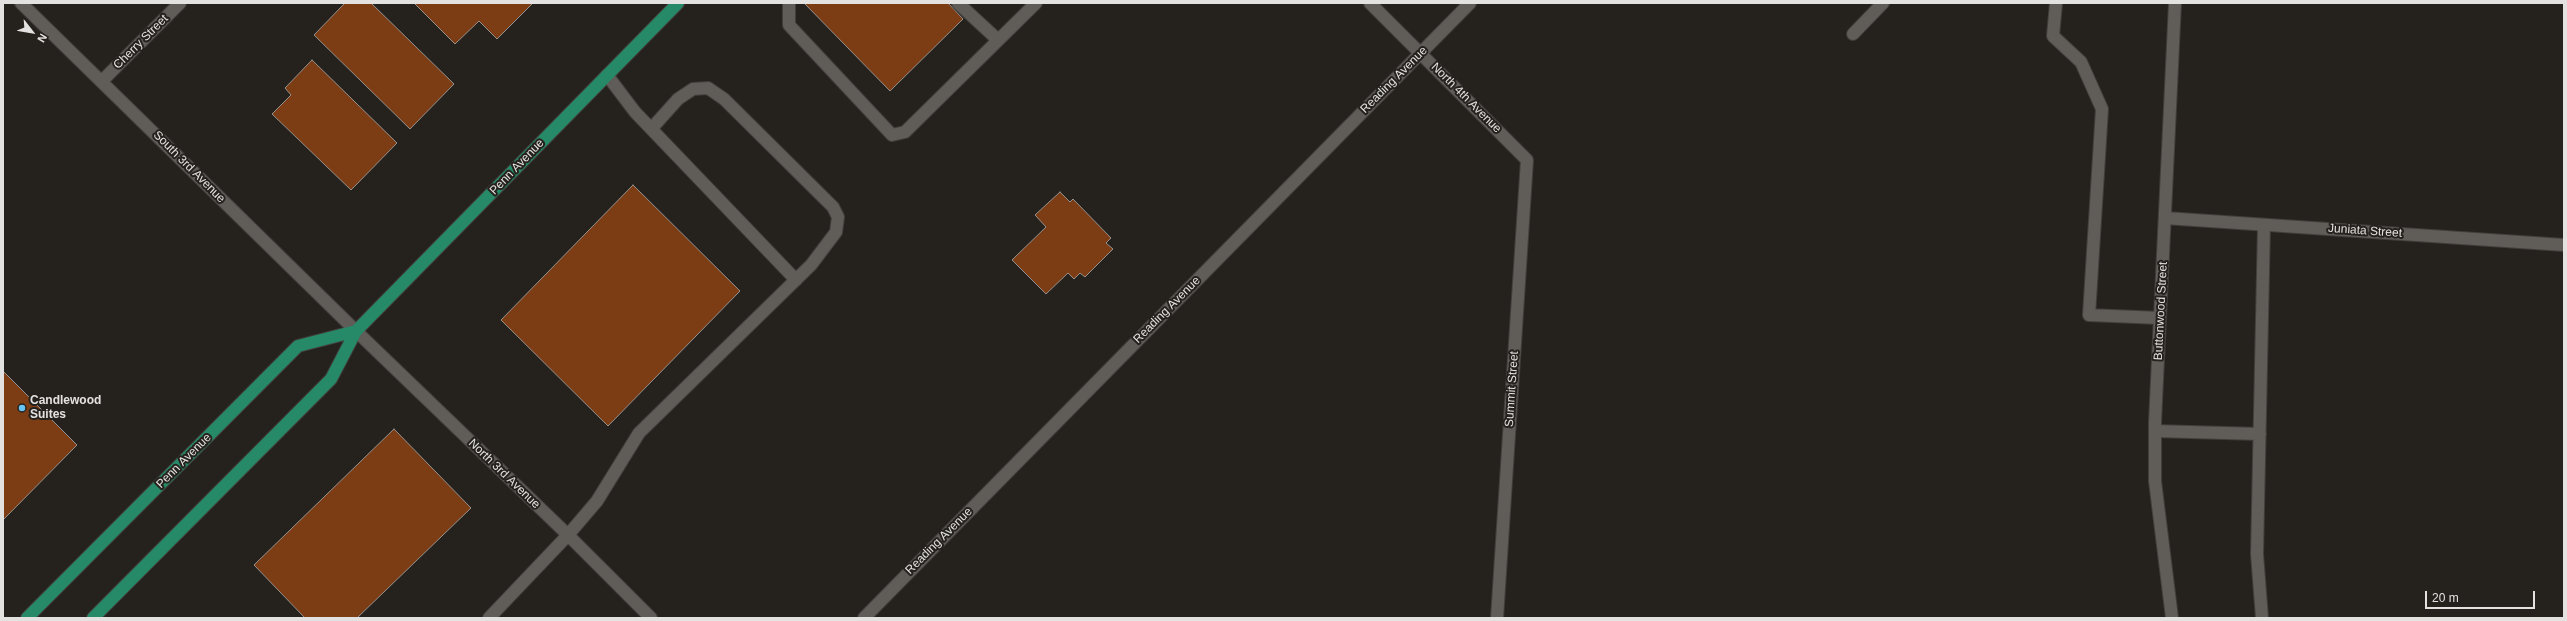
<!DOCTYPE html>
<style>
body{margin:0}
#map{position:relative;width:2567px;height:621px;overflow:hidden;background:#25221e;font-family:Helvetica,sans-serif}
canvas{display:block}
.frame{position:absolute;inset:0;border:4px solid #e4e2e0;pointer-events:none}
.north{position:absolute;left:12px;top:12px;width:40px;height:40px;-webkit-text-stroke:3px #25221e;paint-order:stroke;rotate:121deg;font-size:11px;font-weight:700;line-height:16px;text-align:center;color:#e4e2e0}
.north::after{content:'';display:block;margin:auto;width:14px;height:18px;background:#e4e2e0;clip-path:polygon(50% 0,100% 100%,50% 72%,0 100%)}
.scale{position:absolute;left:2425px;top:591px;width:110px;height:18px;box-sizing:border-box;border:2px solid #e4e2e0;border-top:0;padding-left:5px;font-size:12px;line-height:14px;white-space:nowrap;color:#e4e2e0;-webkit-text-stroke:3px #25221e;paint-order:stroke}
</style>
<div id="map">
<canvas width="2567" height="621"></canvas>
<div class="frame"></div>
<div class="north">N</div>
<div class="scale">20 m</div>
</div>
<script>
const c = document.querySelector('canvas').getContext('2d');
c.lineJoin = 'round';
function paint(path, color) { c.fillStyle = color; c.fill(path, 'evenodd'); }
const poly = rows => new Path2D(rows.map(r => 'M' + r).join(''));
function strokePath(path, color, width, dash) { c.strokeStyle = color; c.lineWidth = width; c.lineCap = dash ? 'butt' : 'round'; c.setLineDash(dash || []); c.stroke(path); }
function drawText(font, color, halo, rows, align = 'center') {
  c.font = font + ' Helvetica,sans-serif'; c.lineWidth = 4; c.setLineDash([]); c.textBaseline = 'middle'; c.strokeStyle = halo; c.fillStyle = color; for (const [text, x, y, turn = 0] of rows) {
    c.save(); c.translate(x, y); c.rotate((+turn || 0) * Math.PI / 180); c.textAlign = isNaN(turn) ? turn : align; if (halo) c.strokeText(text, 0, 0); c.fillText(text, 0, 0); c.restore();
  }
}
const building = poly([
 [345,3,371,3,454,84,410,129,314,35,345,3],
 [414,3,533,3,497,39,479,21,455,44,414,3],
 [804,3,948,3,963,19,890,91,804,3],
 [312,60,397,143,351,190,272,114,291,95,285,88,312,60],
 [633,185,740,291,608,426,501,320,633,185],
 [1060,192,1070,202,1073,199,1111,238,1106,243,1113,249,1085,277,1080,273,1074,279,1068,273,1046,294,1012,260,1046,227,1035,215,1060,192],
 [3,371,77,445,4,519,3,518,3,371],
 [394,429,471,508,357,618,305,618,254,565,394,429]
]);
const lane = poly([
 [789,3,789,25,892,135,905,132,1036,3],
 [958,3,998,40],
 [2056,3,2053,36,2081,62,2102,109,2089,315,2160,318],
 [607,75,635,112,796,280],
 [2155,431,2260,434],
 [568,535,597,501,639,433,811,265,836,232,838,217,833,207,724,99,708,88,693,89,678,99,652,128],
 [2262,618,2257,554,2264,225]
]);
const street = poly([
 [1370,3,1527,160,1497,618],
 [1853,34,1883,3],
 [102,81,180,3],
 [2165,218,2564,245],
 [356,331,568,535,651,618],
 [489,618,568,535],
 [864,618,1470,3]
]);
const secondary = poly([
 [21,3,356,331],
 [2172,618,2155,481,2155,422,2175,3]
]);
const primary = poly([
 [27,618,298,346,356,331],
 [93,618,331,379,356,331,678,3]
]);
const markers = [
 [22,408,4,"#69c4f1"]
];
const streetNames = [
 ["Cherry Street",141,42,-45],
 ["Reading Avenue",1394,80,-45],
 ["North 4th Avenue",1466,98,45],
 ["South 3rd Avenue",189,167,45],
 ["Penn Avenue",517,167,-46],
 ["Juniata Street",2365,231,4],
 ["Reading Avenue",1167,310,-45],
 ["Buttonwood Street",2161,311,-87],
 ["Summit Street",1512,389,-86],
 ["Penn Avenue",184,461,-45],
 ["North 3rd Avenue",504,474,44],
 ["Reading Avenue",939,541,-45]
];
const poiNames = [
 ["Candlewood",30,401],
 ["Suites",30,415]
];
paint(building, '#7d3d14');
strokePath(building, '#96918e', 1);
strokePath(lane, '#413f3c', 14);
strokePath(street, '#413f3c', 14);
strokePath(secondary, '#413f3c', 14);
strokePath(primary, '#413f3c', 14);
strokePath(lane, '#605c58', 12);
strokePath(street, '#605c58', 12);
strokePath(secondary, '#605c58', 12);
strokePath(primary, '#268a68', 12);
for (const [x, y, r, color] of markers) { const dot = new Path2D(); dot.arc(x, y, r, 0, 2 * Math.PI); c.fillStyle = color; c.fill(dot); strokePath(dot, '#25221e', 1.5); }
drawText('12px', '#e4e2e0', '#25221e', streetNames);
drawText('bold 12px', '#e4e2e0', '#25221e', poiNames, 'left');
</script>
